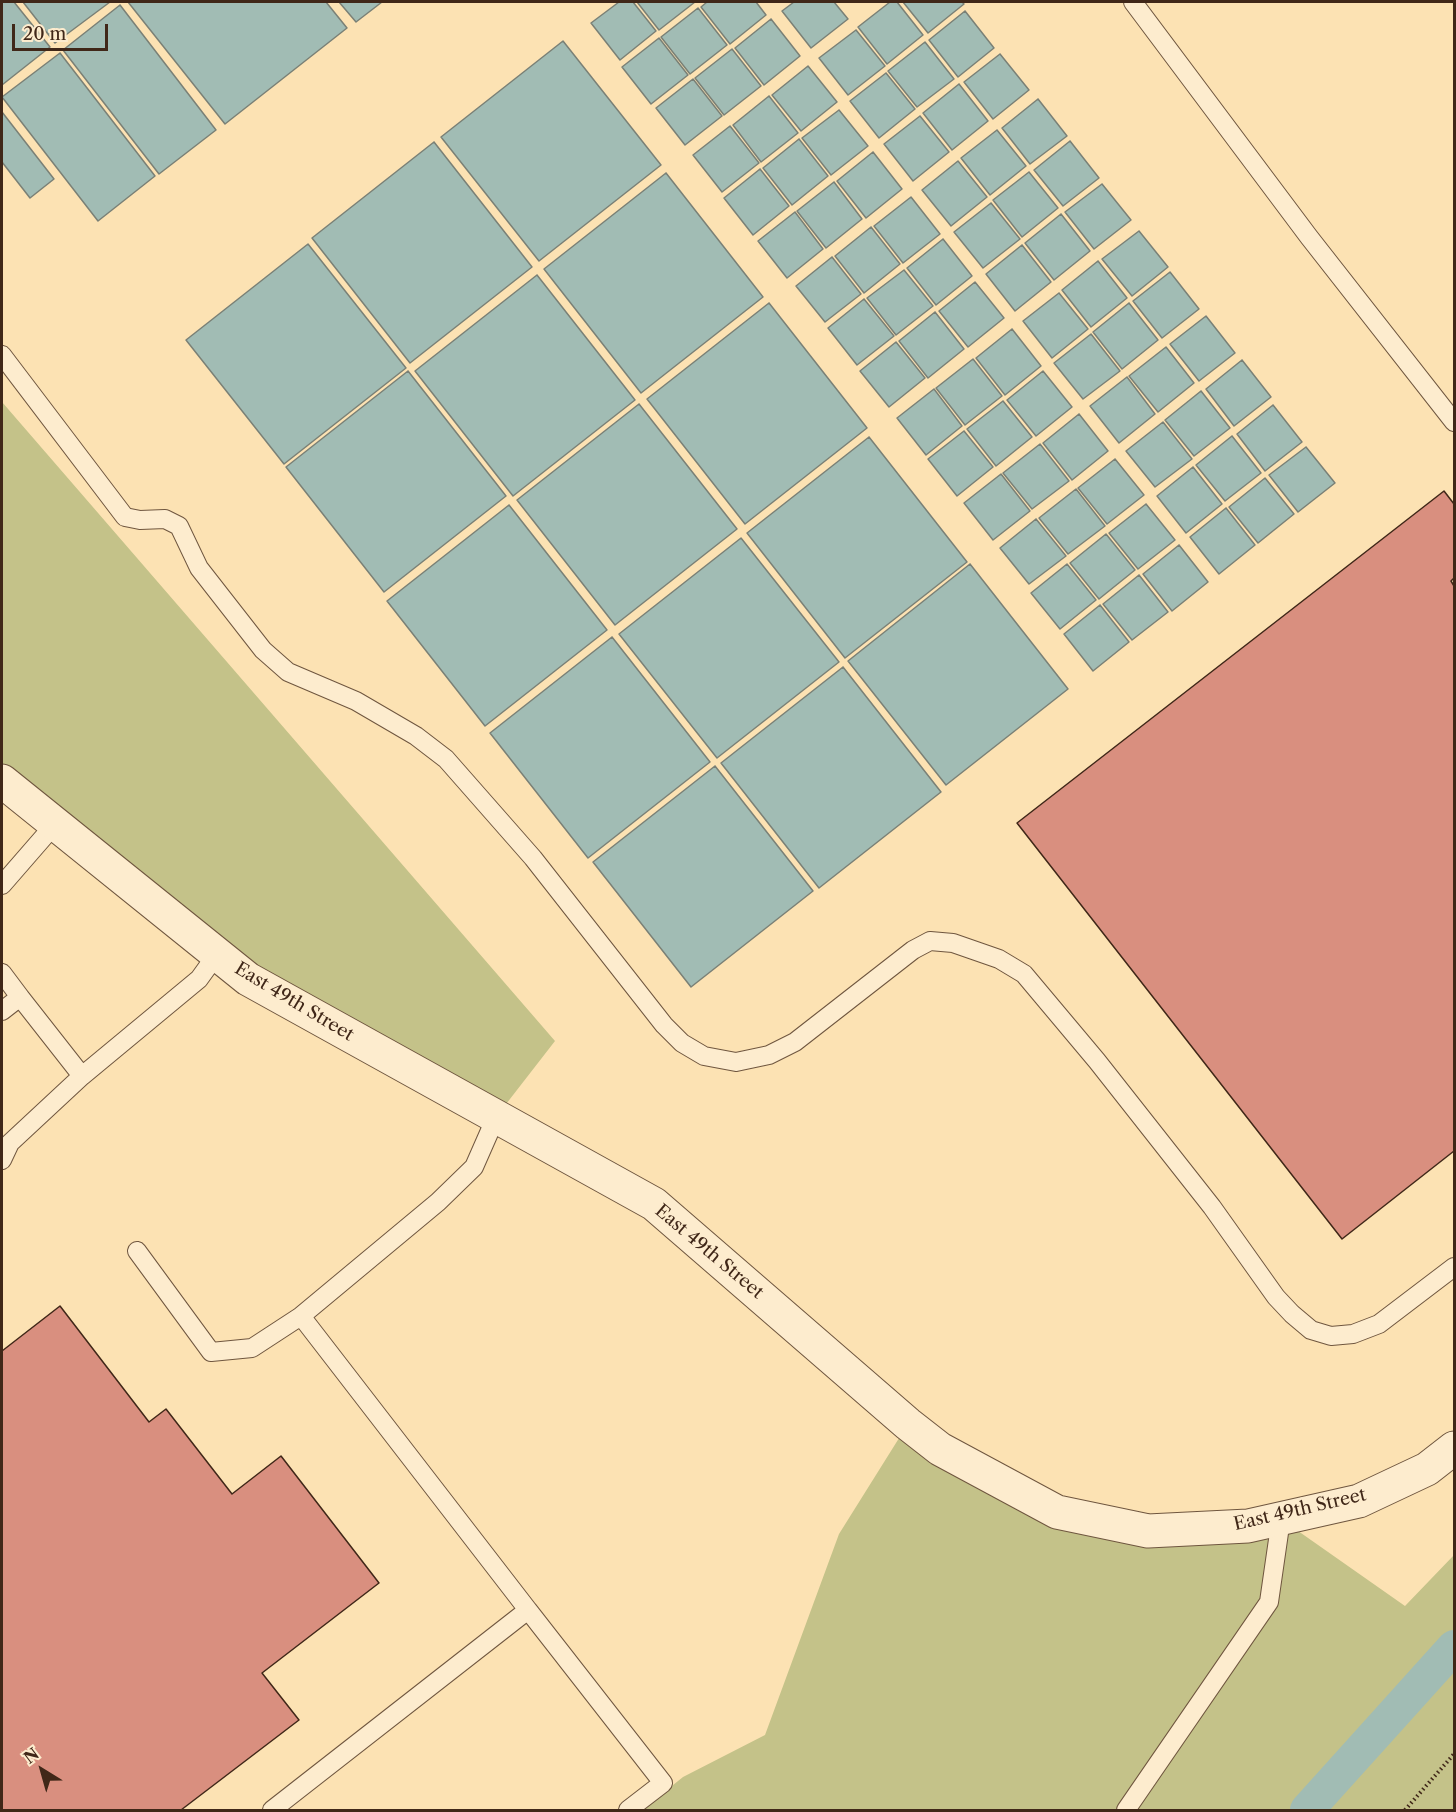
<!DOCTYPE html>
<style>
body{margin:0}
#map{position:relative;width:1456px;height:1812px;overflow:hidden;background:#fce2b3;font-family:"Libre Caslon Text",serif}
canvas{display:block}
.frame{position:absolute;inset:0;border:3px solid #402718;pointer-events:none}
.north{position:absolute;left:12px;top:1740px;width:60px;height:60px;-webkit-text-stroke:4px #fdecce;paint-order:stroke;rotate:323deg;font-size:16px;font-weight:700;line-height:24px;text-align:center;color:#402718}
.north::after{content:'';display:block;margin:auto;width:21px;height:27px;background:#402718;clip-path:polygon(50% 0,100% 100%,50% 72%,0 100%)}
.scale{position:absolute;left:12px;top:24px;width:96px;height:27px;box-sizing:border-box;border:3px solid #402718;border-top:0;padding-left:8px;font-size:18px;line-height:21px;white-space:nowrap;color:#402718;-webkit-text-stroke:4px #fdecce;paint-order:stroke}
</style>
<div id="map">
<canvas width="1456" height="1812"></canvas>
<div class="frame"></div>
<div class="north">N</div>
<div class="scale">20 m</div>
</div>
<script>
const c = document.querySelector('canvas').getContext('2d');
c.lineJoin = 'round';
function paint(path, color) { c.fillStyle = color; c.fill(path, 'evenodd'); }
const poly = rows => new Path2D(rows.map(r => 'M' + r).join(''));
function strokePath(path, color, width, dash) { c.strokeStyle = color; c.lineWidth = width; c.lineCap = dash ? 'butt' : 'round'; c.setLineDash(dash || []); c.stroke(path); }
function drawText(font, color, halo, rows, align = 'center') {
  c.font = font + ' "Libre Caslon Text",serif'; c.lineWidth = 4.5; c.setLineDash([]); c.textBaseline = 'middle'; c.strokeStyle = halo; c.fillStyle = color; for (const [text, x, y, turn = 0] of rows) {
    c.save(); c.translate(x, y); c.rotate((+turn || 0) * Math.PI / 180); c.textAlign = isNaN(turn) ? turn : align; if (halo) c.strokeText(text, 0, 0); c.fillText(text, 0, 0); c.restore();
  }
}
const green = poly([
 [2,402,555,1041,496,1117,248,979,2,781],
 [906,1427,1057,1513,1281,1519,1405,1606,1454,1555,1454,1810,642,1810,683,1777,765,1735,839,1534]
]);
const water = poly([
 [2,2,14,2,50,47,2,85,2,2],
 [23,2,110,2,55,43,23,2],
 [128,2,326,2,347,28,225,124,128,2],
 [339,2,382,2,356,22,339,2],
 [619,2,633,2,656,31,620,60,591,23,619,2],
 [637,2,695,2,659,30,637,2],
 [707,2,756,2,766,15,730,44,701,7,707,2],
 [794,2,834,2,848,19,811,48,782,11,794,2],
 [890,2,897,2,923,35,887,64,858,27,890,2],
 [903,2,962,2,964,4,928,33,903,2],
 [120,5,216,130,159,174,63,50,120,5],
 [698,8,727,45,690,74,661,37,698,8],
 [965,11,994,48,958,77,929,40,965,11],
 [771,19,800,56,764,85,735,48,771,19],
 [856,30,885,66,848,95,819,58,856,30],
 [659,38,688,75,651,104,622,67,659,38],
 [563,41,661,165,539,261,441,137,563,41],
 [925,42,954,79,917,107,888,71,925,42],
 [732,49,761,86,724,115,695,78,732,49],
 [60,53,155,176,98,221,2,97,60,53],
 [1000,54,1029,90,993,119,964,82,1000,54],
 [808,66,837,102,801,131,772,95,808,66],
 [886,73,915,109,879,138,850,101,886,73],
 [693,79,722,116,685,145,656,108,693,79],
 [959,84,988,121,952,150,923,113,959,84],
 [769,96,798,133,761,162,733,125,769,96],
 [1038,99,1067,136,1030,164,1002,128,1038,99],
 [839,110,868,146,831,175,802,138,839,110],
 [2,112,54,179,30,198,2,162,2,112],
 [920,116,949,152,913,181,884,144,920,116],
 [730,126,759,163,722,192,693,155,730,126],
 [997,130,1026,166,990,195,961,158,997,130],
 [799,139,828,176,792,205,763,168,799,139],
 [1070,141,1099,178,1063,206,1034,170,1070,141],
 [434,142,532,267,410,363,312,238,434,142],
 [873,152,902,189,866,218,837,181,873,152],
 [958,161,987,197,951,226,922,190,958,161],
 [760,169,789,206,753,235,724,198,760,169],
 [1029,172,1058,208,1022,237,993,200,1029,172],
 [666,173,763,297,641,393,544,269,666,173],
 [834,182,862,219,826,248,797,211,834,182],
 [1102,184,1131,220,1094,249,1065,212,1102,184],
 [911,197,940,234,903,263,874,226,911,197],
 [991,203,1020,239,983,268,954,232,991,203],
 [795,212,823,249,787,278,758,241,795,212],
 [1061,214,1090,251,1054,280,1025,243,1061,214],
 [871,227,900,264,864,293,835,256,871,227],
 [1139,231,1168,267,1132,296,1102,259,1139,231],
 [943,239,972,276,936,305,907,268,943,239],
 [308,244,406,368,284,464,186,340,308,244],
 [1022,245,1051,282,1015,311,986,274,1022,245],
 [832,257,861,294,825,322,796,286,832,257],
 [1098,261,1127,298,1091,327,1062,290,1098,261],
 [904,270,933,306,896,335,867,298,904,270],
 [1170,272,1199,309,1162,338,1133,301,1170,272],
 [537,275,635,400,513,496,415,371,537,275],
 [975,282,1004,318,968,347,939,311,975,282],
 [1059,293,1088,329,1052,358,1023,321,1059,293],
 [864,299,894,336,857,365,828,328,864,299],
 [769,303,867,428,745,524,647,399,769,303],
 [1129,303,1158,340,1122,369,1093,332,1129,303],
 [935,312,964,349,928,378,899,341,935,312],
 [1206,316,1235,353,1199,381,1170,344,1206,316],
 [1012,329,1041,366,1005,395,976,358,1012,329],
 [1091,334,1120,371,1083,399,1054,363,1091,334],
 [896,342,925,378,889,407,860,371,896,342],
 [1166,347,1194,383,1158,412,1129,376,1166,347],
 [973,359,1002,396,965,425,936,388,973,359],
 [1242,360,1271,397,1234,426,1206,389,1242,360],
 [408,371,506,496,384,592,286,467,408,371],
 [1043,371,1072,407,1036,436,1007,400,1043,371],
 [1127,377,1155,414,1119,443,1090,406,1127,377],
 [934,389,962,426,926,455,897,418,934,389],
 [1201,391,1230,428,1194,456,1165,420,1201,391],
 [1003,401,1032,437,996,466,967,429,1003,401],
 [639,404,737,529,615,625,517,500,639,404],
 [1273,405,1302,442,1265,471,1237,434,1273,405],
 [1079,414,1108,451,1072,480,1043,443,1079,414],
 [1163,422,1192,459,1155,487,1126,451,1163,422],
 [964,431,993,467,957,496,928,459,964,431],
 [1232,436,1261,473,1225,501,1196,465,1232,436],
 [869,437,967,562,845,658,747,533,869,437],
 [1040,444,1069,481,1032,509,1003,473,1040,444],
 [1306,447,1335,483,1298,512,1269,475,1306,447],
 [1115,459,1144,495,1107,524,1078,488,1115,459],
 [1193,467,1222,504,1186,533,1157,496,1193,467],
 [1001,474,1030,511,993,540,964,503,1001,474],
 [1265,478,1294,514,1258,543,1229,507,1265,478],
 [1076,489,1105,526,1068,554,1039,518,1076,489],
 [1146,504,1175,540,1138,569,1109,533,1146,504],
 [509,505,607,630,485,726,387,601,509,505],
 [1226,508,1255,545,1219,574,1190,537,1226,508],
 [1036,519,1066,556,1029,584,1000,548,1036,519],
 [1106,534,1135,570,1099,599,1070,563,1106,534],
 [741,538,839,662,717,758,619,634,741,538],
 [1179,545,1208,582,1172,611,1143,574,1179,545],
 [970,564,1068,689,946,785,848,661,970,564],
 [1067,564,1096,600,1060,629,1031,593,1067,564],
 [1139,575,1168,612,1132,640,1103,604,1139,575],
 [1100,605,1129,642,1093,671,1064,634,1100,605],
 [612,637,710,762,588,858,490,733,612,637],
 [843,667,941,792,819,888,721,763,843,667],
 [715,766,813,891,691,987,593,862,715,766]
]);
const canal = poly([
 [1307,1810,1454,1647]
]);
const building = poly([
 [1444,491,1454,504,1454,578,1451,581,1454,586,1454,1151,1342,1239,1017,823,1444,491],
 [60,1306,149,1422,166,1409,232,1494,281,1456,379,1583,262,1673,299,1720,181,1810,2,1810,2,1351,60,1306]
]);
const path = poly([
 [1405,1810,1454,1754]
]);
const service = poly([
 [1133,2,1309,237,1454,422],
 [2,355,125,517,140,520,165,519,179,526,199,568,263,650,288,672,356,701,416,736,446,759,533,858,664,1025,682,1043,704,1056,736,1062,769,1055,795,1042,913,950,930,941,953,943,999,959,1024,974,1097,1061,1212,1207,1276,1297,1292,1314,1311,1330,1331,1336,1353,1334,1379,1324,1454,1267],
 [2,885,55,824],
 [2,973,20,997,2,1011],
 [20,997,82,1076,199,979,217,954],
 [2,1160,10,1143,82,1076],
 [137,1251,211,1352,252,1348,301,1316],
 [528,1610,663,1783,628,1810],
 [272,1810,528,1610,301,1316,438,1202,474,1167,496,1117],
 [1126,1810,1269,1602,1281,1519]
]);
const tertiary = poly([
 [2,781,248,979,654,1204,908,1424,940,1449,1057,1512,1148,1531,1248,1526,1359,1501,1427,1469,1454,1448]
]);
const streetNames = [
 ["East 49th Street",294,1002,31],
 ["East 49th Street",709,1252,40],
 ["East 49th Street",1300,1510,-13]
];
paint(green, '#c4c289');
paint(water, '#a1bcb4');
strokePath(water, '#7a8076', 1.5);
strokePath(canal, '#a1bcb4', 34);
paint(building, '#d98f7f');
strokePath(building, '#402718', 1.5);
strokePath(service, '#6f563f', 20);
strokePath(tertiary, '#6f563f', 35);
strokePath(path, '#402718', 4, [1.5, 3]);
strokePath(service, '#fdecce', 18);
strokePath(tertiary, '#fdecce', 33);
drawText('18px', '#402718', '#fdecce', streetNames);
</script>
